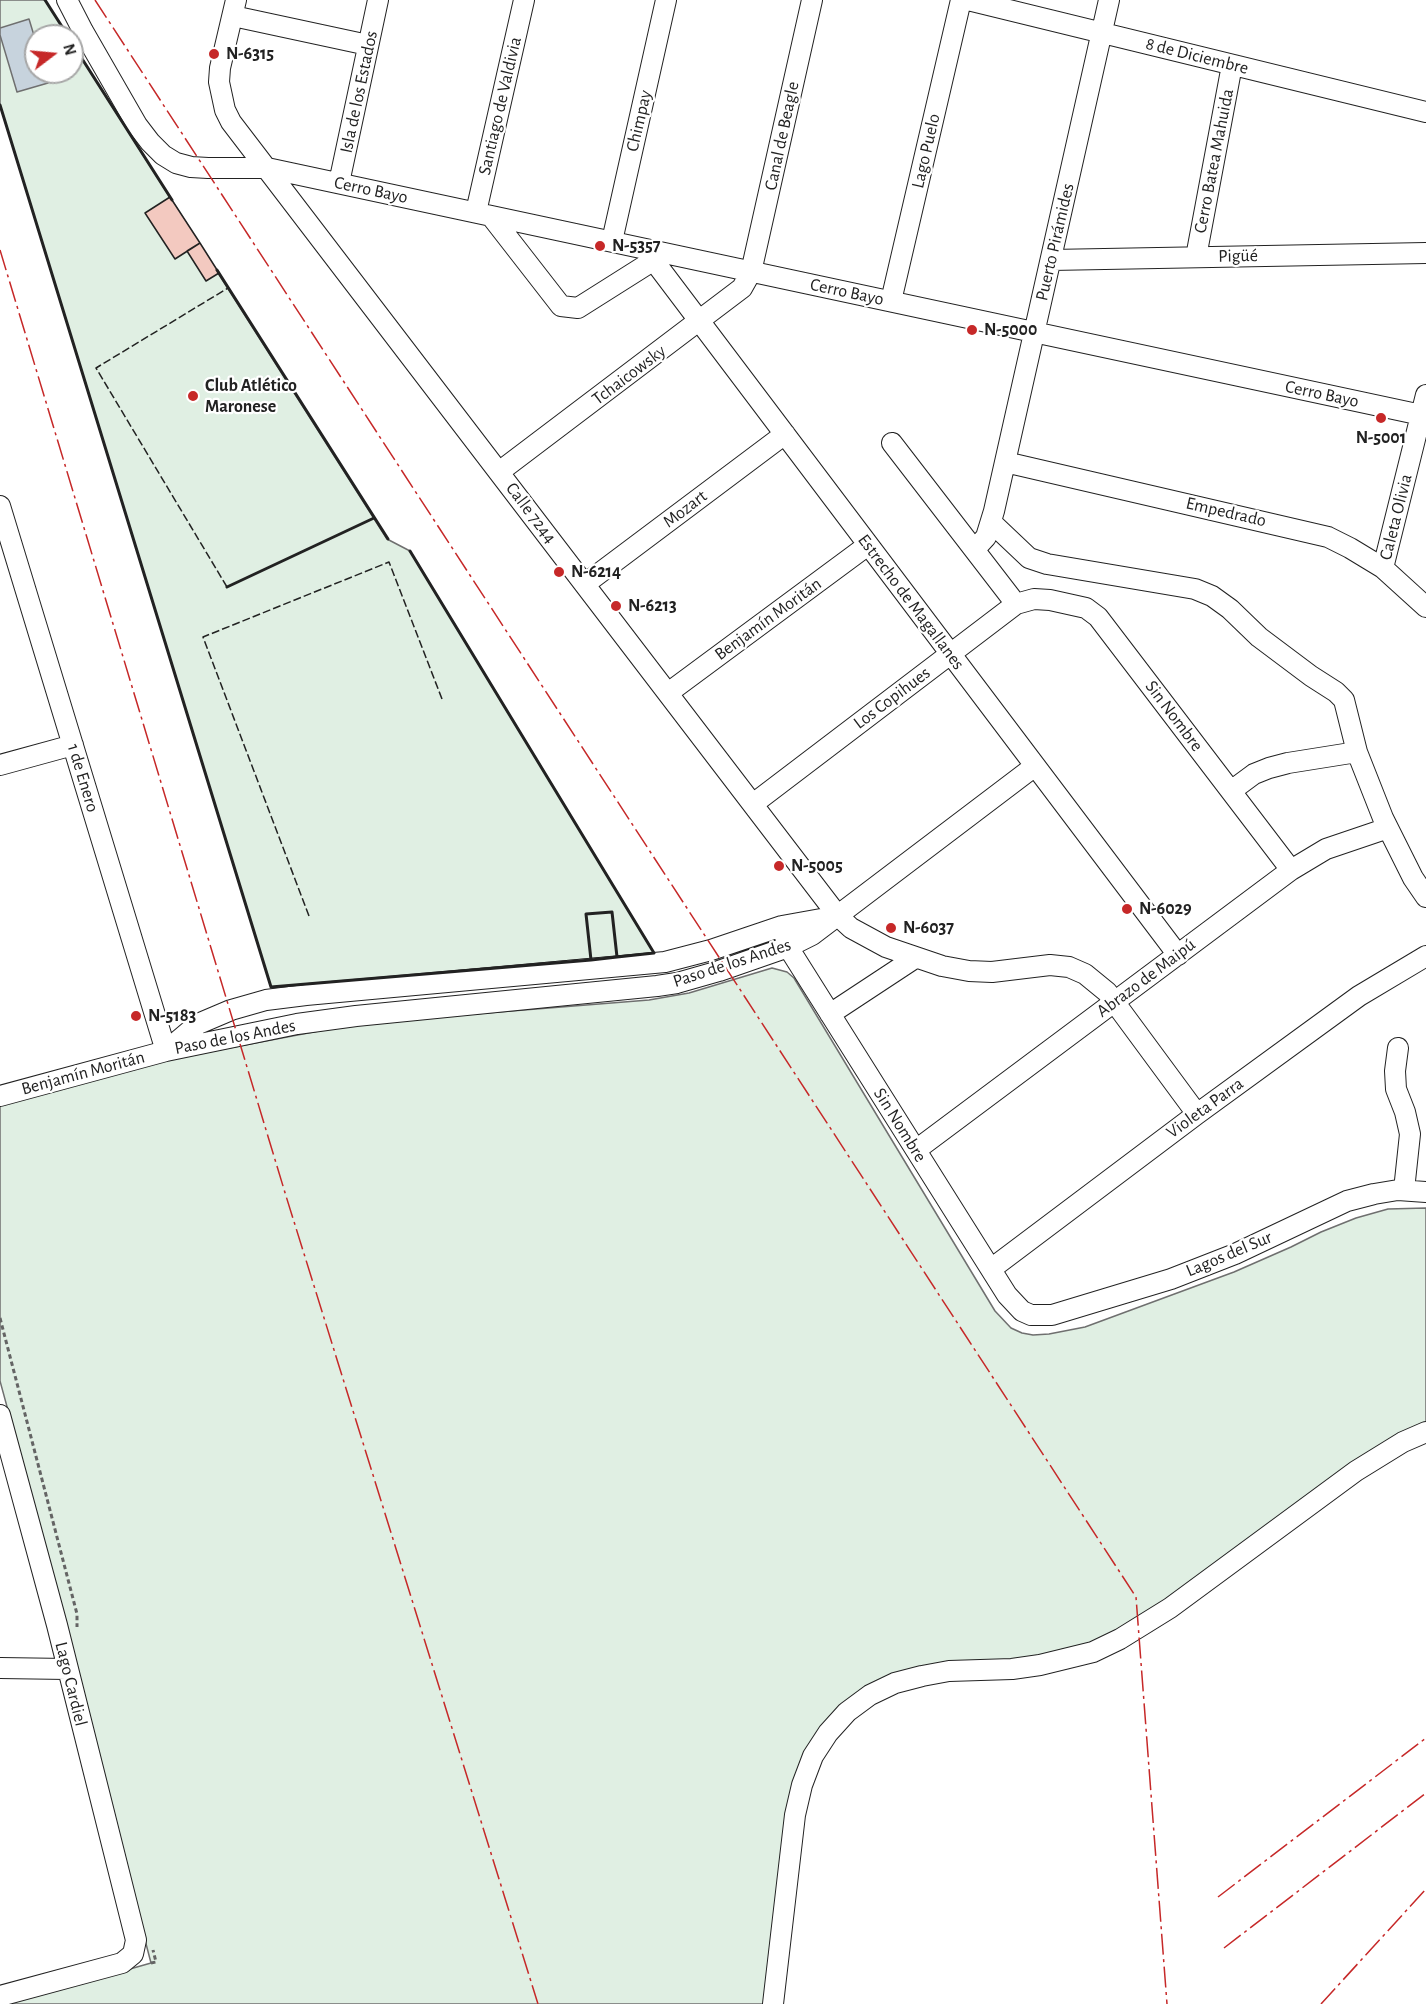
<!DOCTYPE html>
<meta charset="utf-8">
<style>
body{margin:0}
#map{position:relative;width:1426px;height:2004px;overflow:hidden;background:#fff;font-family:"Alegreya Sans",sans-serif}
canvas{display:block}
.north{position:absolute;left:24px;top:24px;width:60px;height:60px;box-sizing:border-box;background:#fff;border:2px solid #a7a7a7;border-radius:50%;rotate:74deg;font-size:16px;font-weight:700;line-height:24px;text-align:center;color:#222}
.north::after{content:'';display:block;margin:auto;width:21px;height:27px;background:#c62828;clip-path:polygon(50% 0,100% 100%,50% 72%,0 100%)}
</style>
<div id="map">
<canvas width="1426" height="2004"></canvas>
<div class="north">N</div>
</div>
<script>
const c = document.querySelector('canvas').getContext('2d');
c.lineJoin = 'round';
function paint(path, color) { c.fillStyle = color; c.fill(path, 'evenodd'); }
const poly = rows => new Path2D(rows.map(r => 'M' + r).join(''));
function strokePath(path, color, width, dash) { c.strokeStyle = color; c.lineWidth = width; c.lineCap = dash ? 'butt' : 'round'; c.setLineDash(dash || []); c.stroke(path); }
function drawText(font, color, halo, rows, align = 'center') {
  c.font = font + ' "Alegreya Sans",sans-serif'; c.lineWidth = 4.5; c.setLineDash([]); c.textBaseline = 'middle'; c.strokeStyle = halo; c.fillStyle = color; for (const [text, x, y, turn = 0] of rows) {
    c.save(); c.translate(x, y); c.rotate((+turn || 0) * Math.PI / 180); c.textAlign = isNaN(turn) ? turn : align; if (halo) c.strokeText(text, 0, 0); c.fillText(text, 0, 0); c.restore();
  }
}
const green = poly([
 [0,0,45,0,68,36,36,36,36,72,72,72,72,43,387,539,410,551,654,953,271,987,0,105,0,0],
 [772,968,787,972,794,978,995,1311,1011,1328,1022,1333,1033,1335,1049,1334,1085,1327,1234,1272,1291,1247,1321,1232,1356,1218,1388,1209,1426,1208,1426,1432,1120,1639,1012,1669,870,1695,813,1756,773,2004,7,2004,151,1963,71,1655,58,1594,0,1381,0,1105,176,1058,324,1030,386,1021,649,1000,689,993,772,968]
]);
const water = poly([
 [29,19,36,42,36,72,45,72,48,83,17,92,0,35,0,28,29,19]
]);
const building = poly([
 [170,197,200,243,175,259,145,213,170,197],
 [200,243,219,273,206,281,187,251,200,243]
]);
const path = poly([
 [0,1318,77,1614,77,1627],
 [151,1963,156,1962,153,1950]
]);
const minor = poly([
 [67,0,83,31,137,125,150,142,163,155,176,163,191,167,208,168,267,168,1426,416],
 [236,0,220,68,219,82,225,110,231,122,838,916,851,928,886,947,942,966,969,971,992,972,1050,965,1069,967,1085,974,1107,992,1197,1114],
 [968,0,1426,112],
 [233,16,368,45],
 [339,183,378,0],
 [476,212,524,0],
 [491,216,561,306,578,308,654,260],
 [612,241,666,0],
 [645,249,1178,955],
 [1196,257,1232,65],
 [1051,260,1426,253],
 [891,301,961,0],
 [892,443,1016,604],
 [1005,462,1328,537,1350,548,1383,568,1426,607],
 [499,472,742,288,751,272,812,0],
 [0,506,166,1051],
 [991,522,1029,558,1047,564,1195,589,1212,596,1230,609,1259,637,1311,676,1336,692,1344,700,1357,752,1383,818,1413,878,1426,897],
 [975,549,986,537,994,511,1109,0],
 [1383,568,1426,395],
 [585,584,785,434],
 [668,693,868,545],
 [0,765,73,745],
 [1231,791,1254,774,1269,768,1288,763,1357,752],
 [753,804,1016,604,1034,599,1050,600,1086,608,1098,617,1291,870],
 [782,926,788,947,1007,1295,1022,1311,1031,1315,1052,1315,1171,1279,1235,1254,1347,1201,1374,1194,1398,1190,1426,1192],
 [830,1014,915,958],
 [1398,1048,1395,1071,1396,1089,1405,1112,1410,1134,1404,1190],
 [166,1051,198,1024,231,1010,266,1000,306,995,665,962,711,950,782,926,832,917],
 [0,1096,166,1051,297,1024,356,1016,657,986,677,983,719,971,788,947,812,935,1035,766],
 [916,1150,1291,870,1326,849,1388,828],
 [991,1269,1197,1114,1359,996,1426,956],
 [0,1415,57,1625,136,1940,133,1954,122,1963,0,1996],
 [0,1668,67,1669],
 [773,2004,795,1815,802,1785,813,1756,828,1733,847,1712,870,1695,895,1683,922,1676,949,1671,1012,1669,1040,1665,1093,1652,1120,1639,1170,1608,1356,1471,1403,1442,1426,1432]
]);
const fence = poly([
 [227,587,96,368,228,288],
 [309,916,203,637,389,562,442,699]
]);
const wall = poly([
 [45,0,68,36],
 [72,43,172,200],
 [0,105,271,987,591,960,617,957,612,912,586,914,591,960],
 [217,270,388,539],
 [410,551,654,953,617,957],
 [227,587,374,518]
]);
const power = poly([
 [95,0,1136,1597,1167,2004],
 [0,250,286,1196,538,2004],
 [1218,1897,1426,1738],
 [1224,1948,1426,1793],
 [1321,2004,1426,1889]
]);
const markers = [
 [214,54,6,"#c62828"],
 [600,246,6,"#c62828"],
 [972,330,6,"#c62828"],
 [193,396,6,"#c62828"],
 [1381,418,6,"#c62828"],
 [559,572,6,"#c62828"],
 [616,606,6,"#c62828"],
 [779,866,6,"#c62828"],
 [1127,909,6,"#c62828"],
 [891,928,6,"#c62828"],
 [136,1016,6,"#c62828"]
];
const poiNames = [
 ["N-6315",226,54],
 ["N-5357",612,246],
 ["N-5000",984,330],
 ["Club Atlético",205,386],
 ["Maronese",205,407],
 ["N-5001",1381,438,"center"],
 ["N-6214",571,572],
 ["N-6213",628,606],
 ["N-5005",791,866],
 ["N-6029",1139,909],
 ["N-6037",903,928],
 ["N-5183",148,1016]
];
const streetNames = [
 ["8 de Diciembre",1197,56,14],
 ["Isla de los Estados",359,92,-78],
 ["Santiago de Valdivia",500,106,-77],
 ["Chimpay",639,121,-77],
 ["Canal de Beagle",782,136,-78],
 ["Lago Puelo",926,151,-77],
 ["Cerro Batea Mahuida",1214,161,-79],
 ["Cerro Bayo",371,190,12],
 ["Puerto Pirámides",1055,242,-77],
 ["Pigüé",1238,256,-1],
 ["Cerro Bayo",847,292,12],
 ["Tchaicowsky",629,375,-37],
 ["Cerro Bayo",1322,394,12],
 ["Mozart",685,509,-37],
 ["Empedrado",1226,512,13],
 ["Calle 7244",531,513,53],
 ["Caleta Olivia",1396,517,-76],
 ["Estrecho de Magallanes",911,602,53],
 ["Benjamín Moritán",768,619,-36],
 ["Los Copihues",892,698,-37],
 ["Sin Nombre",1174,716,53],
 ["1 de Enero",83,778,73],
 ["Paso de los Andes",732,963,-18],
 ["Abrazo de Maipú",1146,978,-37],
 ["Paso de los Andes",235,1037,-11],
 ["Benjamín Moritán",83,1073,-15],
 ["Violeta Parra",1205,1108,-36],
 ["Sin Nombre",900,1125,58],
 ["Lagos del Sur",1229,1254,-23],
 ["Lago Cardiel",71,1684,76]
];
paint(green, '#e0efe3');
strokePath(green, '#6f6f6f', 1.5);
paint(water, '#c7d3dd');
strokePath(water, '#6f6f6f', 1.5);
paint(building, '#f3c9c0');
strokePath(building, '#222', 1.5);
strokePath(minor, '#222', 22);
strokePath(path, '#646464', 3, [4.5, 3]);
strokePath(minor, '#fff', 20);
strokePath(fence, '#222', 1.5, [8, 3]);
strokePath(wall, '#222', 3);
strokePath(power, '#c62828', 1.5, [21, 4.5, 3, 4.5]);
for (const [x, y, r, color] of markers) { const dot = new Path2D(); dot.arc(x, y, r, 0, 2 * Math.PI); c.fillStyle = color; c.fill(dot); strokePath(dot, '#fff', 2); }
drawText('bold 18px', '#222', '#fff', poiNames, 'left');
drawText('18px', '#222', '#fff', streetNames);
</script>
